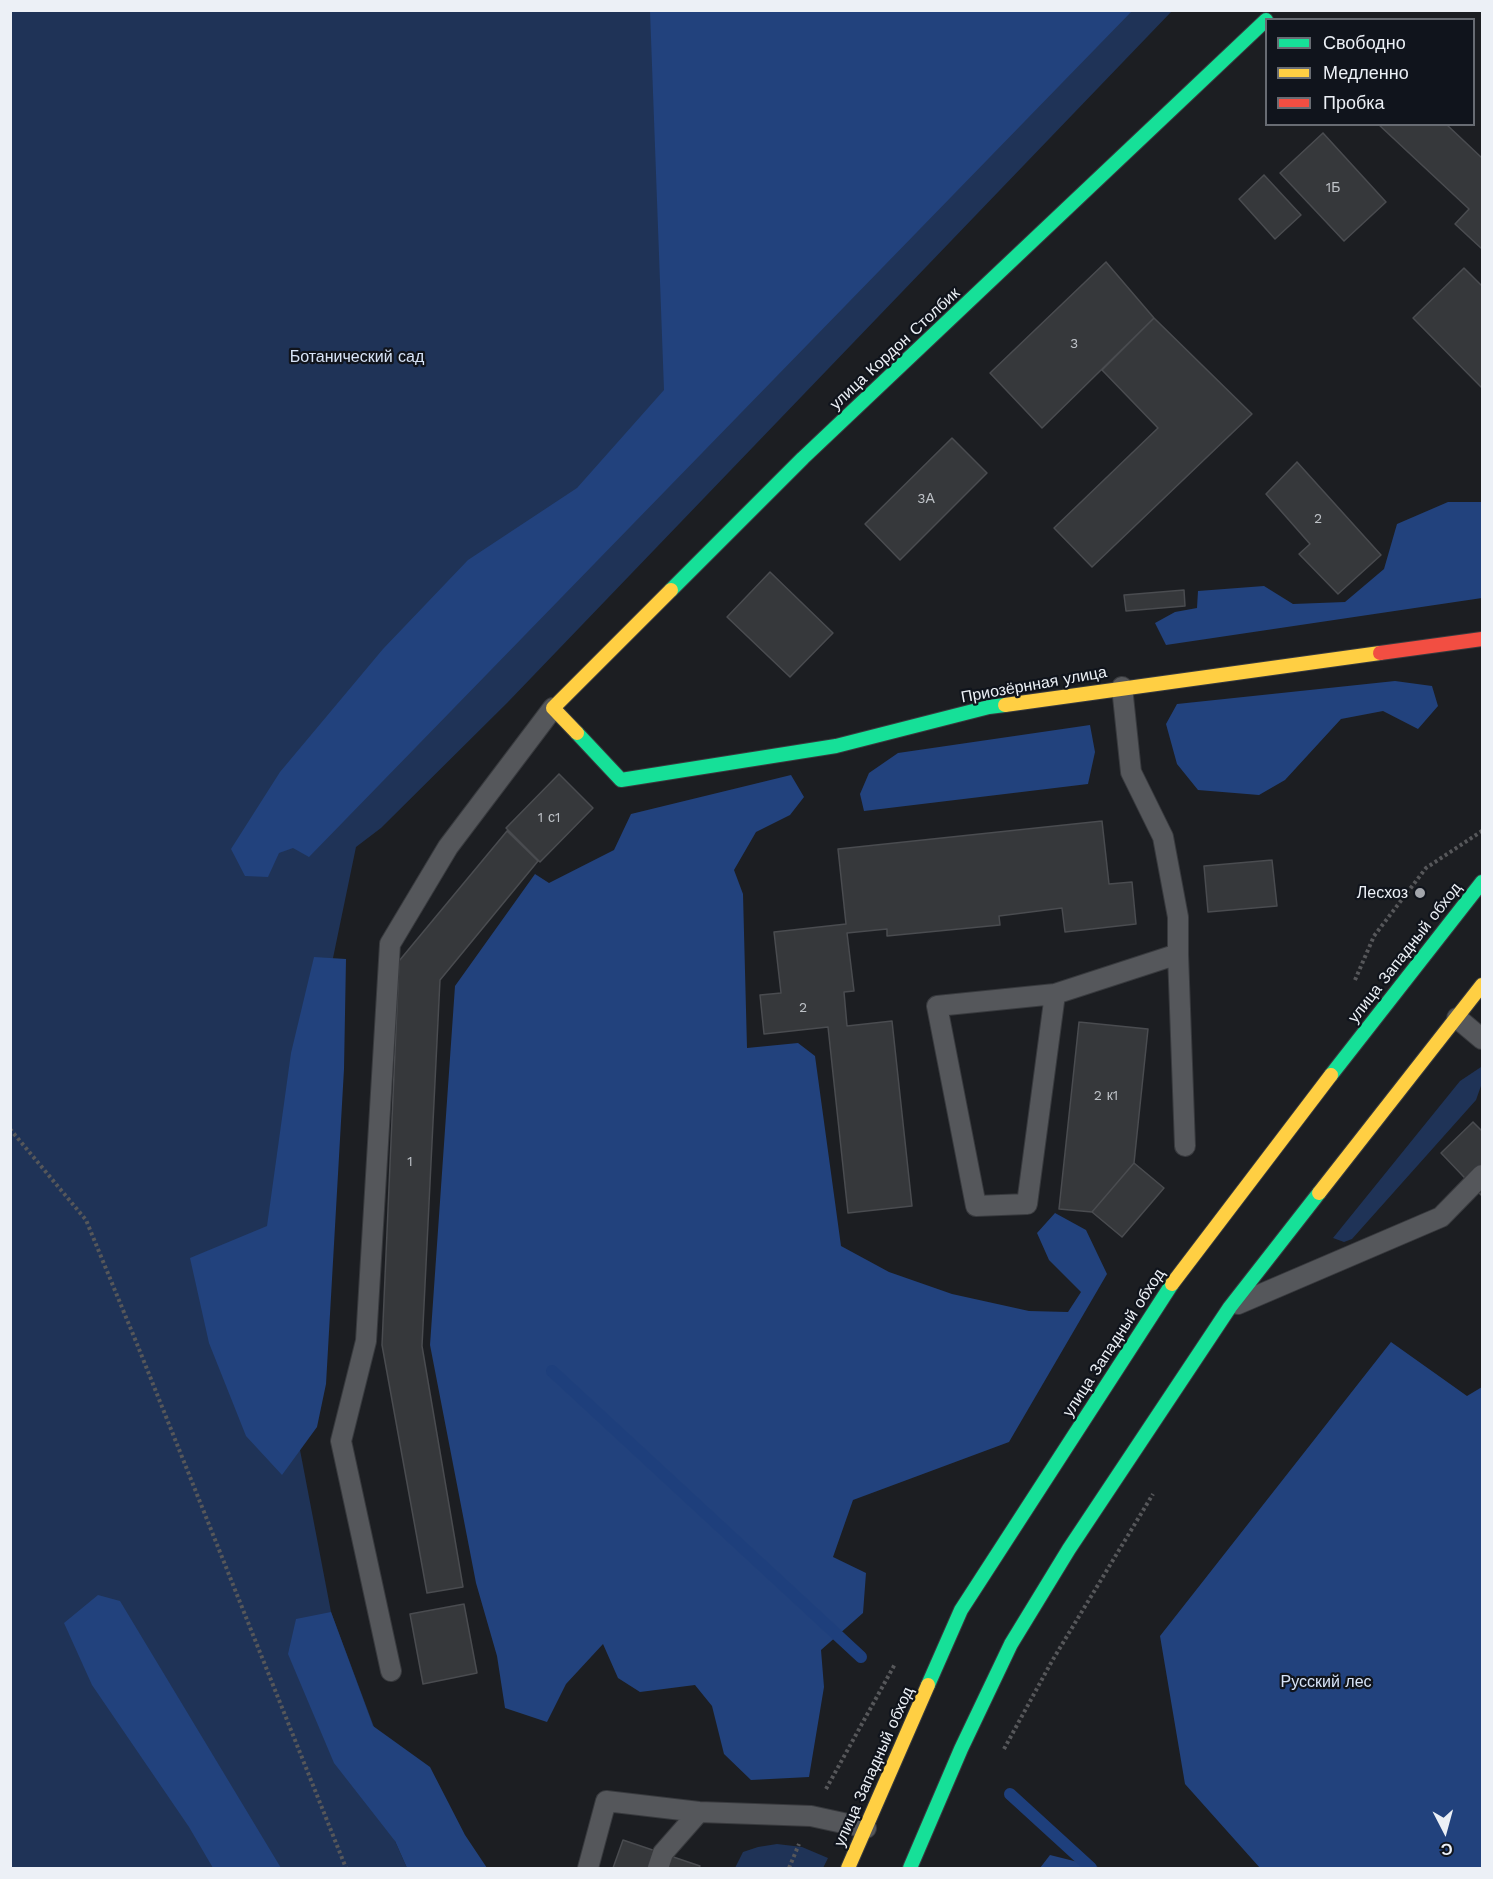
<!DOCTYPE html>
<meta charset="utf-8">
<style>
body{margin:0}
#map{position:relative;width:1493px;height:1879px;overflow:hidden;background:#1c1e22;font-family:"Work Sans",sans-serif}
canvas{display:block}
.frame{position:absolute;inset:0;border:12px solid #ecf0f6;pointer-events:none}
.legend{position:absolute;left:1265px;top:18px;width:210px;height:108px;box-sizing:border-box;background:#10141c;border:2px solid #686c73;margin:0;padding:8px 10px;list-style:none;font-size:18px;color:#ecf0f6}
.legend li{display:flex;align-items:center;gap:12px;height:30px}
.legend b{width:30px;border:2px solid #686c73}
.north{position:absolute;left:1415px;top:1801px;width:60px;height:60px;-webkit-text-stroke:4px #10141c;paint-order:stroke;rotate:174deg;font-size:16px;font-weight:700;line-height:24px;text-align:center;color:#ecf0f6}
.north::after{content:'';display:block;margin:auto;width:21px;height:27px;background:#ecf0f6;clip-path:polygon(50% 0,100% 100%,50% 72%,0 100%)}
</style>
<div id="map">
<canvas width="1493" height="1879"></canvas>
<div class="frame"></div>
<ul class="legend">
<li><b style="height:8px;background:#16e098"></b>Свободно</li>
<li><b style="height:8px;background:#ffcf43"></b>Медленно</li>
<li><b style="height:8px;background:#f24e42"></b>Пробка</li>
</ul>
<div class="north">С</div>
</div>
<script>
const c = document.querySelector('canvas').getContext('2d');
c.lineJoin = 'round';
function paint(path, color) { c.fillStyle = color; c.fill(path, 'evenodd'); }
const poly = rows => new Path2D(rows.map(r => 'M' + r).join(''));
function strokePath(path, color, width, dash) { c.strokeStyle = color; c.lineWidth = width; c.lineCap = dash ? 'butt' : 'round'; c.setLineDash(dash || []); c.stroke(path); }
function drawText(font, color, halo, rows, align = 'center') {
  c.font = font + ' "Work Sans",sans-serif'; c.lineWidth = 4.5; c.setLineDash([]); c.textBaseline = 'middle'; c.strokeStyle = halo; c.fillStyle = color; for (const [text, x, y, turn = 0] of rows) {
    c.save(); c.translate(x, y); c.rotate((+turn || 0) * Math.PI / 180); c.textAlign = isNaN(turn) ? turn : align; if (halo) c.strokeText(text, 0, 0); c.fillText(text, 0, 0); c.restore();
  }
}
const green = poly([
 [11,11,1172,11,507,703,381,828,356,847,333,958,306,1262,300,1450,331,1612,374,1727,395,1841,407,1868,11,1868],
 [1481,1067,1482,1083,1476,1100,1352,1239,1344,1242,1333,1238,1460,1081],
 [777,1844,802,1847,828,1858,823,1868,735,1868,743,1852,758,1847]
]);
const forest = poly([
 [650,11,1132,11,309,857,293,848,279,853,268,877,245,876,231,849,280,772,383,649,468,560,577,488,664,390],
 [1448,502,1482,502,1482,598,1166,645,1155,623,1175,612,1197,608,1198,591,1264,586,1293,604,1345,602,1384,569,1397,524],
 [1395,681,1432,686,1438,706,1418,729,1383,711,1341,719,1285,780,1259,795,1198,790,1177,764,1166,724,1177,704],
 [1090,725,1095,752,1088,784,864,811,860,794,869,773,898,753],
 [791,775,804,797,790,815,756,832,734,870,743,894,747,1048,798,1043,815,1056,841,1246,889,1272,952,1294,1029,1311,1068,1312,1081,1292,1049,1260,1037,1233,1055,1213,1086,1230,1107,1274,1009,1442,853,1500,833,1557,866,1573,863,1613,821,1650,824,1687,809,1777,751,1780,724,1754,712,1706,695,1685,640,1692,618,1678,603,1644,566,1684,547,1722,505,1708,497,1656,476,1583,430,1345,455,986,535,874,549,883,614,850,631,814],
 [314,957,346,959,344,1069,326,1384,317,1427,282,1475,246,1436,209,1343,190,1258,267,1226,291,1053],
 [1391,1342,1467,1396,1482,1387,1482,1868,1260,1868,1185,1784,1160,1636],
 [98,1595,120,1601,281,1868,213,1868,189,1827,92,1685,64,1623],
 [331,1612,373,1726,430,1767,465,1835,487,1868,407,1868,395,1841,334,1763,288,1654,296,1619],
 [1050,1855,1102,1868,1040,1868]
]);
const stream = poly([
 [552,1371,861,1657],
 [1010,1794,1091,1868]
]);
const building = poly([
 [1378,124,1446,124,1482,158,1482,249,1455,224,1469,209,1378,124],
 [1323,133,1386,202,1344,241,1280,173,1323,133],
 [1264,175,1301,215,1275,239,1239,199,1264,175],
 [1106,262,1154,318,1042,428,990,373,1106,262],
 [1464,268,1482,286,1482,388,1413,318,1464,268],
 [1154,318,1252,414,1092,567,1054,528,1158,428,1102,370,1154,318],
 [952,438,987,473,900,560,865,524,952,438],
 [1297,462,1381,555,1338,594,1299,554,1310,544,1266,494,1297,462],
 [770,572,833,633,790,677,727,617,770,572],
 [1184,590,1185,606,1126,611,1124,595,1184,590],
 [559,774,593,808,540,862,506,828,559,774],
 [1102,821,1109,884,1132,882,1136,924,1065,932,1062,908,999,916,1000,925,887,936,887,929,847,933,854,991,844,992,847,1026,892,1021,912,1206,848,1213,828,1027,764,1034,760,995,781,993,774,932,846,924,838,849,1102,821],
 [507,831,538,861,440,980,422,1346,463,1587,427,1593,382,1345,399,961,507,831],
 [1272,860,1277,906,1208,912,1204,866,1272,860],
 [1079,1022,1148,1029,1134,1163,1092,1212,1059,1209,1079,1022],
 [1473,1122,1482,1131,1482,1196,1441,1153,1473,1122],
 [1134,1163,1164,1188,1122,1237,1092,1212,1134,1163],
 [464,1604,477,1673,423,1684,410,1614,464,1604],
 [623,1840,700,1866,699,1868,613,1868,623,1840]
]);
const path = poly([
 [1355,980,1374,936,1426,868,1482,831],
 [10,1129,86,1220,137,1344,346,1868],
 [1004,1749,1052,1661,1153,1494],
 [826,1789,895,1664],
 [789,1868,799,1844]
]);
const lane = poly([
 [1178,954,1185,1146],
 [1055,994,1027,1204,976,1206,937,1006,1055,994,1178,954,1178,917,1163,837,1131,772,1122,687],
 [1457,1018,1482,1039],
 [1238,1304,1441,1217,1482,1175],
 [391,1671,341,1441,366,1341,390,944,448,847,553,708],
 [588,1868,606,1801,699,1812,811,1816,866,1828],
 [658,1868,663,1853,699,1812]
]);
const fast = poly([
 [671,590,803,458,1266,20],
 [577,733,621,780,836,746,989,707,1005,705],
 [1331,1075,1482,882],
 [928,1685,961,1610,1172,1284],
 [910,1868,961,1749,1011,1644,1069,1549,1230,1307,1319,1193]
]);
const slow = poly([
 [1005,705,1380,653],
 [577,733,553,708,671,590],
 [1319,1193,1482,985],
 [1172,1284,1331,1075],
 [848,1868,928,1685]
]);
const jam = poly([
 [1380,653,1482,639]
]);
const markers = [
 [1420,893,6,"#a3a6ac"]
];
const numberNames = [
 ["1Б",1333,188],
 ["3",1074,344],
 ["3А",926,499],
 ["2",1318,519],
 ["1 с1",549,818],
 ["2",803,1008],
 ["2 к1",1106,1096],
 ["1",410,1162]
];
const streetNames = [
 ["улица Кордон Столбик",895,349,-43],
 ["Приозёрнная улица",1034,685,-10],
 ["улица Западный обход",1405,953,-52],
 ["улица Западный обход",1114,1343,-57],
 ["улица Западный обход",874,1767,-66]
];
const parkNames = [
 ["Ботанический сад",357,357],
 ["Русский лес",1326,1682]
];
const poiNames = [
 ["Лесхоз",1408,893]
];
paint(green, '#1f3357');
paint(forest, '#22427d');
strokePath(stream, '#1e3f7c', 12);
paint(building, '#36383b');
strokePath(building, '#4a4c50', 1.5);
strokePath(lane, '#383a3e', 22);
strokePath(fast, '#383a3e', 16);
strokePath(slow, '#383a3e', 16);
strokePath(jam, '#383a3e', 16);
strokePath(path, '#56575a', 4, [3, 3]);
strokePath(lane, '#55575b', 20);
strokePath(fast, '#16e098', 14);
strokePath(slow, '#ffcf43', 14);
strokePath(jam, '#f24e42', 14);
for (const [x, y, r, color] of markers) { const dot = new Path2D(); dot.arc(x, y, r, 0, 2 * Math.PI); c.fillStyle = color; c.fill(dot); strokePath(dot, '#10141c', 2); }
drawText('14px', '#bec2c7', null, numberNames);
drawText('16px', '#ecf0f6', '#10141c', streetNames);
drawText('16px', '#d8e4f7', '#10141c', parkNames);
drawText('16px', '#ecf0f6', '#10141c', poiNames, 'right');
</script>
